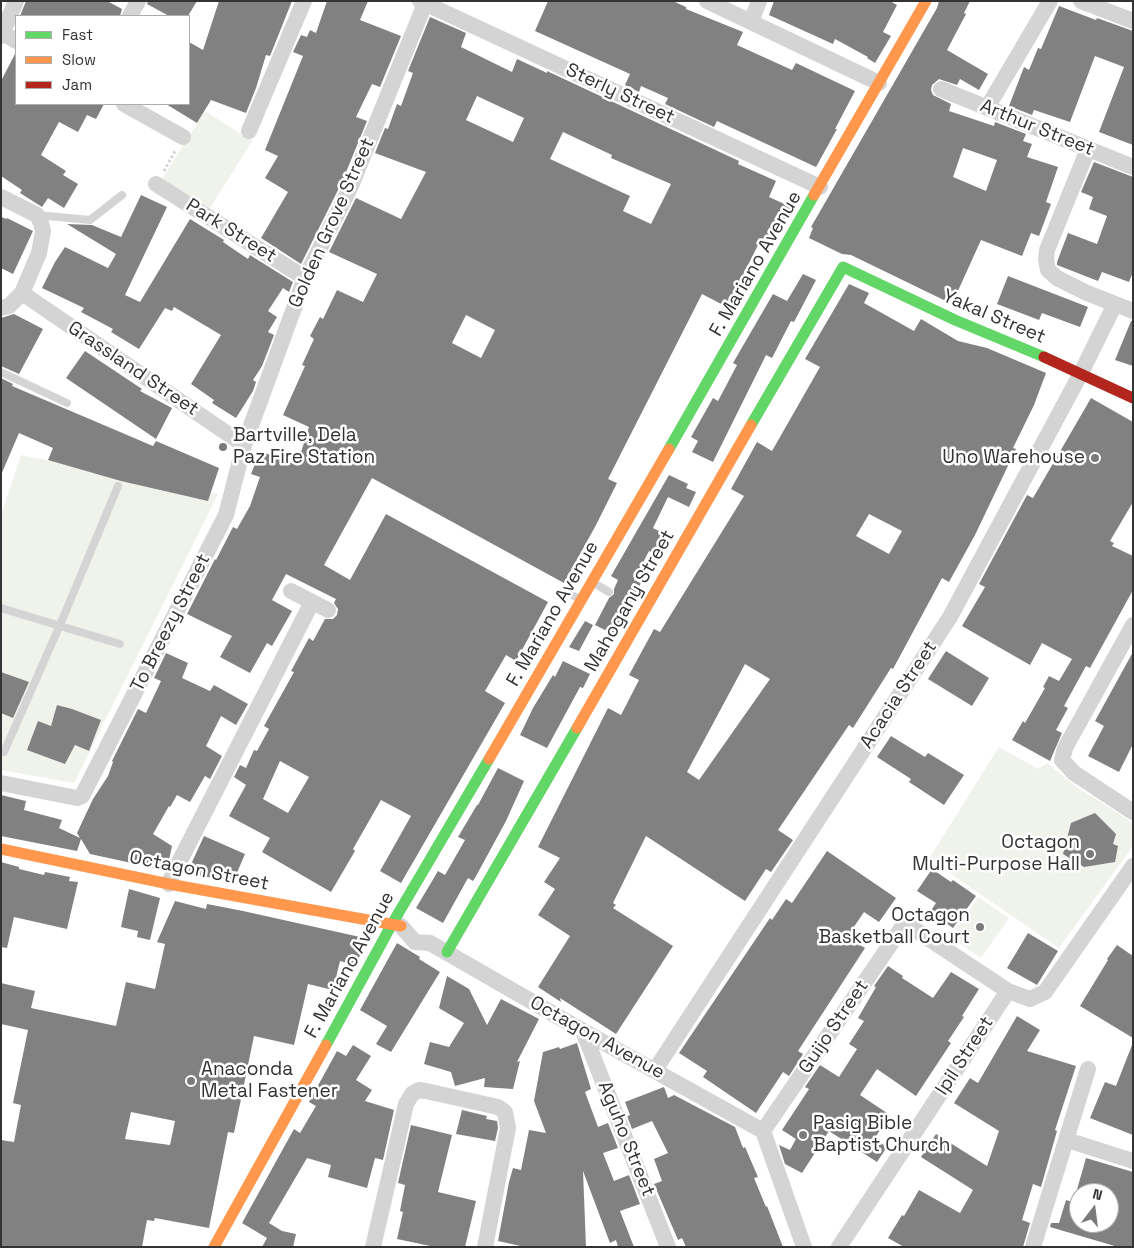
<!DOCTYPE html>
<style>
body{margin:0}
#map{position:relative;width:1134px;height:1248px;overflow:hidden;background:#fff;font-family:"Space Grotesk",sans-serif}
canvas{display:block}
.frame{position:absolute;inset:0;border:2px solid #333;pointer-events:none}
.legend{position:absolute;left:15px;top:15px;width:175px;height:90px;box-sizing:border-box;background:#fff;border:1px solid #adadad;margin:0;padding:6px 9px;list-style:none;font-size:15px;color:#333}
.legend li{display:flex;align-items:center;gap:10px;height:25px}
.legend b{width:25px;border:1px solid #adadad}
.north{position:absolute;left:1069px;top:1183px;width:50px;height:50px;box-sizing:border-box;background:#fff;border:1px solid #adadad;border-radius:50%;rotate:15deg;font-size:14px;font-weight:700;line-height:20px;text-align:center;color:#333}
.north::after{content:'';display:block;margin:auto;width:18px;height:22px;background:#7a7a7a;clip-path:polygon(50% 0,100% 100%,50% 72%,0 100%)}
</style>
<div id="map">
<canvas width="1134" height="1248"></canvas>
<div class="frame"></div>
<ul class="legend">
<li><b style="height:6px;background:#63d668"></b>Fast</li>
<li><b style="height:6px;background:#ff974d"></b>Slow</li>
<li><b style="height:6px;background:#b3261e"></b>Jam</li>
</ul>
<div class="north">N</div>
</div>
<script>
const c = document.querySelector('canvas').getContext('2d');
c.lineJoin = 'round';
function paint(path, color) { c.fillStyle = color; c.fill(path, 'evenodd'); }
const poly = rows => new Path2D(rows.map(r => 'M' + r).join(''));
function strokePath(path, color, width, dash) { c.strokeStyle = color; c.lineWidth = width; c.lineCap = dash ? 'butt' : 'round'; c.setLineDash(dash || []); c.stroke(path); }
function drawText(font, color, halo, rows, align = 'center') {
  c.font = font + ' "Space Grotesk",sans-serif'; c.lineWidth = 5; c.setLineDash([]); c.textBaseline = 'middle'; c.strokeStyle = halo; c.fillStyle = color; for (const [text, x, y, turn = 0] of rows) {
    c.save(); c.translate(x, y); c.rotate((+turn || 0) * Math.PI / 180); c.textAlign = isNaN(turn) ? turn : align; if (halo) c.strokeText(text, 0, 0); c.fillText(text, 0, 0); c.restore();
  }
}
const green = poly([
 [205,111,252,141,210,208,162,179],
 [21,455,218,494,74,783,1,770,1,515],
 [999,747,1038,769,1047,763,1074,785,1133,823,1133,846,1059,948,929,859],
 [978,897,1009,918,981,958,950,937]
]);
const building = poly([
 [26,1,107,1,122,9,120,16,20,16],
 [148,1,197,1,188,16,169,16,147,4],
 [219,1,292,1,270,56,266,55,256,88,246,113,211,100,197,123,166,104,189,104,189,42,203,50],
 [327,1,368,1,360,20,401,36,380,87,372,84,356,117,367,121,342,182,301,264,261,238,288,192,265,178,278,156,265,150,303,56,293,52,301,35,307,37,310,30,316,33],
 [548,1,673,1,686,7,686,9,743,32,737,45,792,70,796,63,855,91,835,129,837,129,816,167,717,121,714,127,665,104,668,98,641,86,639,92,625,85,630,74,535,31],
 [774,1,890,1,897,5,883,32,891,36,875,63,867,58,868,57,835,39,833,44,769,15],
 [939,1,970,1,964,13,966,14,947,50,988,74,979,90,960,79,957,85,939,79,932,85,931,90,933,95,951,104,949,111,994,126,995,122,1026,134,1023,141,1032,144,1027,157,1058,167,1046,202,1051,204,1039,236,1031,233,1022,256,981,240,952,304,851,255,842,254,809,238,813,228,811,227,937,8],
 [963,148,997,160,986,191,953,177],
 [1059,6,1096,20,1097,18,1133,31,1133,145,1099,132,1124,67,1095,56,1070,122,1034,110,1032,115,1009,106,1024,67,1029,70,1038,48,1041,49],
 [430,17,466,33,461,47,512,72,517,59,547,73,547,71,739,161,738,164,776,181,769,197,791,207,769,248,759,243,727,307,702,294,608,479,617,483,596,525,564,583,372,478,324,565,350,580,386,514,548,602,516,661,506,655,485,691,505,703,401,883,380,871,411,816,381,800,353,849,355,851,331,892,262,852,270,838,229,816,246,785,234,777,240,765,246,768,254,750,257,751,269,729,264,726,294,672,291,671,309,638,313,641,325,619,333,619,337,615,338,609,334,603,336,599,286,574,272,600,292,611,272,646,267,643,250,673,220,657,232,636,187,614,215,559,216,560,233,527,237,529,250,506,260,477,251,474,260,451,297,465,309,427,283,415,305,366,302,365,314,339,310,336,320,317,323,319,337,290,363,302,377,274,329,252,356,198,401,219,426,172,375,153,385,128,388,129,397,104,401,106,413,73,408,71],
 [477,96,524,118,513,142,466,120],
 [563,132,612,155,611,158,671,184,651,224,623,211,630,196,550,159],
 [466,315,495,330,481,358,452,343],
 [280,761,309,777,288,813,263,799],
 [16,52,16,104,104,104,96,119,87,115,78,132,59,122,41,155,66,171,63,175,78,184,64,208,48,198,42,207,20,193,22,190,1,176,1,81],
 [1094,162,1133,177,1133,272,1129,282,1102,272,1098,281,1057,265,1057,262,1068,233,1097,244,1107,216,1089,209,1093,197,1081,192],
 [141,195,167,207,125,295,140,302,190,219,224,240,223,242,248,259,250,255,293,282,289,292,283,288,268,311,277,317,268,332,274,335,262,366,253,380,256,382,253,391,236,418,212,403,214,400,191,384,221,335,174,307,172,311,165,308,139,349,111,332,113,329,81,312,84,308,42,288,55,262,65,247,108,268,116,254,67,224,92,225,121,237],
 [1,217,7,219,7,218,33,231,13,274,1,268],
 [803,274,816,280,794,322,791,321,772,358,766,355,713,462,692,452,698,441,691,437,713,398,718,401,737,365,733,363,773,294,787,301],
 [1008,276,1088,307,1080,327,1042,313,1039,320,997,304],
 [849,284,869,293,864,303,914,331,921,319,958,341,987,348,1046,373,1034,405,1013,448,1016,449,975,535,949,582,942,578,893,669,891,668,853,728,849,725,778,830,793,840,771,872,766,869,745,901,646,836,613,903,616,905,613,908,673,946,616,1034,560,998,561,1002,538,987,570,936,538,915,555,889,544,882,560,858,538,847,608,708,621,715,639,680,629,675,654,629,660,632,744,496,731,489,757,442,772,451,820,367,805,359],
 [869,514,902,531,889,554,856,536],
 [745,664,770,679,699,780,687,772],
 [14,314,43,329,19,374,1,366,1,318],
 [1131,321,1133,321,1133,366,1115,360],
 [85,351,142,389,140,391,172,408,156,439,66,378],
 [1,378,13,384,12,386,153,446,156,441,219,468,208,501,121,481,48,460,53,448,19,433,1,475],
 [1091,398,1133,422,1133,502,1110,541,1114,543,1112,546,1133,556,1133,590,1090,668,1086,666,1064,706,1068,708,1056,730,1062,733,1050,761,1012,740,1023,721,1025,723,1045,688,1043,687,1049,676,1059,681,1072,659,1042,643,1030,665,962,626,985,587,979,584,1027,495,1033,498],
 [669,475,688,484,686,488,696,492,689,507,668,497,653,528,670,537,660,557,649,551,634,580,641,583,613,634,595,625,609,598,614,594,614,589,618,580,611,576],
 [585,621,593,625,579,651,569,647],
 [946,651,989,678,972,706,928,679],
 [1133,652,1133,744,1119,772,1088,756,1104,726,1095,721],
 [166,653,188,663,182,678,210,691,214,685,248,704,236,725,221,716,206,746,222,756,210,779,205,776,190,802,177,795,170,807,169,806,153,834,172,846,169,860,164,870,90,854,81,839,77,851,1,836,1,795,26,801,24,810,62,820,59,828,80,838,77,833,93,799,108,776,113,762,112,761,138,709,146,713,161,681,154,678],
 [563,661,590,674,583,688,580,687,547,748,520,735,533,708,553,675,555,677],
 [1,672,29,682,13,718,1,713],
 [57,705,72,709,101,720,89,751,75,745,65,764,27,750,38,721,51,726],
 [891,736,925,757,928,753,964,775,944,805,909,782,911,779,877,757],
 [498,768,524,781,506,821,475,878,473,881,468,878,443,923,416,908,438,871,445,875,465,840,458,837,477,805,478,805],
 [1095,813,1116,834,1113,844,1118,846,1115,862,1084,867,1063,854,1071,823],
 [204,836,245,854,233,882,187,873],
 [827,851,896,898,879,922,864,912,847,937,865,948,798,1051,803,1054,789,1076,783,1072,756,1113,703,1077,707,1071,679,1053,770,918,772,920,786,899,792,903],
 [1,862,19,867,19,869,44,875,45,872,70,877,69,881,78,882,67,929,14,917,7,948,1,947],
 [932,869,951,882,953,880,976,896,953,928,930,912,936,903,917,891],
 [129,889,160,898,150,940,137,937,138,931,121,927],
 [175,901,206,909,207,904,243,911,369,939,355,965,340,961,333,990,308,984,294,1045,254,1036,234,1133,228,1132,209,1228,155,1218,154,1221,147,1220,142,1247,1,1247,1,1140,14,1142,21,1105,13,1103,28,1030,1,1024,1,983,35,991,31,1008,116,1026,126,982,155,989,165,944,157,942],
 [131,1112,175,1121,170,1145,125,1139],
 [1028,933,1058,951,1037,985,1007,968],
 [397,943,420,957,419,959,440,972,391,1052,376,1044,387,1026,360,1010],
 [1117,945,1133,956,1133,1038,1080,1006,1108,960,1107,959],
 [888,966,903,976,902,978,933,998,951,972,979,989,962,1016,964,1017,948,1041,951,1043,916,1096,877,1069,860,1095,890,1115,874,1139,887,1147,877,1162,829,1131,802,1173,785,1164,779,1145,790,1150,796,1139,782,1130,809,1089,805,1087,820,1065,839,1077,857,1049,849,1044,864,1021,858,1018,876,987,874,986],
 [447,976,469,989,487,1025,501,999,539,1019,517,1062,520,1061,513,1089,484,1087,485,1078,455,1086,451,1072,424,1064,430,1042,449,1047,464,1023,439,1008],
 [1017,1016,1040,1030,1027,1051,1076,1066,1055,1130,1057,1131,1041,1187,1033,1184,1022,1220,1030,1223,1023,1247,904,1247,888,1238,902,1215,904,1216,919,1190,960,1213,973,1190,921,1157,936,1134,987,1166,999,1131,954,1103,970,1078,978,1083],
 [577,1043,591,1089,585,1092,598,1127,608,1123,618,1148,603,1153,614,1181,629,1175,640,1204,620,1211,634,1247,618,1247,616,1240,610,1243,583,1171,586,1247,525,1247,498,1241,509,1182,513,1168,521,1170,529,1130,546,1133,534,1101,543,1052,559,1047,560,1049],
 [353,1045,371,1056,356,1080,372,1090,365,1101,394,1110,383,1160,375,1158,367,1188,328,1177,331,1165,307,1158,269,1223,282,1231,296,1234,293,1247,262,1247,267,1238,242,1223,294,1129,300,1133,316,1106,309,1102,337,1051,346,1056],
 [1132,1045,1133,1045,1133,1135,1090,1118,1105,1082,1116,1086],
 [664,1087,668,1098,674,1095,735,1127,743,1148,745,1147,758,1177,754,1178,766,1207,767,1206,783,1247,686,1247,682,1238,678,1240,654,1184,662,1181,654,1159,668,1153,652,1121,632,1129,627,1116,630,1115,625,1102],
 [462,1110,487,1116,486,1119,497,1121,498,1128,495,1141,456,1134],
 [411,1125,452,1135,438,1192,476,1201,465,1247,435,1247,397,1239,403,1212,400,1211,405,1185,398,1183],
 [1086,1158,1133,1172,1133,1247,1118,1247,1050,1227,1051,1223,1059,1223,1066,1200,1079,1204,1079,1223,1109,1223,1109,1193,1076,1193]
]);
const path = poly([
 [164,171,175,151]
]);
const lane = poly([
 [37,215,90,220,122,195],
 [1,372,67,403],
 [594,583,609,592],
 [564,591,580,599],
 [1,608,120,644],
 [4,752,60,625,118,486]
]);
const street = poly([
 [420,1,820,187],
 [707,1,879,83],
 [1081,1,1133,21],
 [130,16,138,1],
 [751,22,759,1],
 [3,33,16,41],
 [1,36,16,1],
 [941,89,1133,167],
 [124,104,183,137],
 [987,108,1050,1],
 [249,131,304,1],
 [1088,149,1047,250,1046,259,1048,270,1057,278,1087,293,1133,311],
 [156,184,305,278],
 [1,197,37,215,41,223,43,231,39,253,22,293,9,306,1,308],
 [22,293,244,445],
 [291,591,328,610],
 [1133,625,1065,748,1062,760,1074,773,1133,812],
 [1,783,77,798,82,796,226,515,244,445,305,278,351,186,426,1],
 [169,884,172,876,312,602],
 [401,926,415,942,430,943,583,1031,763,1131],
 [583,1031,668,1247],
 [655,1070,950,617,1081,373,1115,304],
 [763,1131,905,923,1008,991,1030,999,1045,992,1133,866],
 [763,1131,804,1247],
 [1067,1140,1133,1161],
 [373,1247,406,1104,412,1094,419,1090,426,1091,498,1107,505,1112,508,1128,485,1247],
 [839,1247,1008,991],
 [1033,1247,1088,1069]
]);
const fast = poly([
 [751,425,843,267,955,320,1044,357],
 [669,449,814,195],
 [447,952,577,728],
 [326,1045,392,924,489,759]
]);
const slow = poly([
 [814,195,926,1],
 [577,728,751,425],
 [489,759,669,449],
 [1,849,169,884,401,926],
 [214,1247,326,1045]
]);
const jam = poly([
 [1044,357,1133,398]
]);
const markers = [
 [223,447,5,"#7a7a7a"],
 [1095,458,5,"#7a7a7a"],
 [1090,854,5,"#7a7a7a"],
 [980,927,5,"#7a7a7a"],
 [191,1081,5,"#7a7a7a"],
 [803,1135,5,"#7a7a7a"]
];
const streetNames = [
 ["Sterly Street",620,94,25],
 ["Arthur Street",1037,128,22],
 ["Golden Grove Street",332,223,-66],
 ["Park Street",231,231,32],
 ["F. Mariano Avenue",756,264,-60],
 ["Yakal Street",994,317,23],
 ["Grassland Street",133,369,34],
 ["Mahogany Street",630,601,-60],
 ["F. Mariano Avenue",553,614,-60],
 ["To Breezy Street",171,623,-63],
 ["Acacia Street",899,695,-57],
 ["Octagon Street",199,871,11],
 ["F. Mariano Avenue",350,965,-61],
 ["Guijo Street",834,1027,-56],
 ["Octagon Avenue",597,1038,29],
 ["Ipil Street",965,1056,-57],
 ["Aguho Street",626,1139,68]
];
const poiNames = [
 ["Bartville, Dela",233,436],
 ["Paz Fire Station",233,458],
 ["Uno Warehouse",1085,458,"right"],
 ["Octagon",1080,843,"right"],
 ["Multi-Purpose Hall",1080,865,"right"],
 ["Octagon",970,916,"right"],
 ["Basketball Court",970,938,"right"],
 ["Anaconda",201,1070],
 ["Metal Fastener",201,1092],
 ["Pasig Bible",813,1124],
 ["Baptist Church",813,1146]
];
paint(green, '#f0f2ec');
paint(building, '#818181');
strokePath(path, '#d3d3d3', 3, [2.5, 2.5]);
strokePath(lane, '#d4d4d4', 8);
strokePath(street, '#d4d4d4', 16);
strokePath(fast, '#63d668', 11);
strokePath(slow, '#ff974d', 11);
strokePath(jam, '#b3261e', 11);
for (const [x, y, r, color] of markers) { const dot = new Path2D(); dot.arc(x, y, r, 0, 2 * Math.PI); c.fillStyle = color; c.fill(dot); strokePath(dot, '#fff', 2); }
drawText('19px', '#333', '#fff', streetNames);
drawText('19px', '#333', '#fff', poiNames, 'left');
</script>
